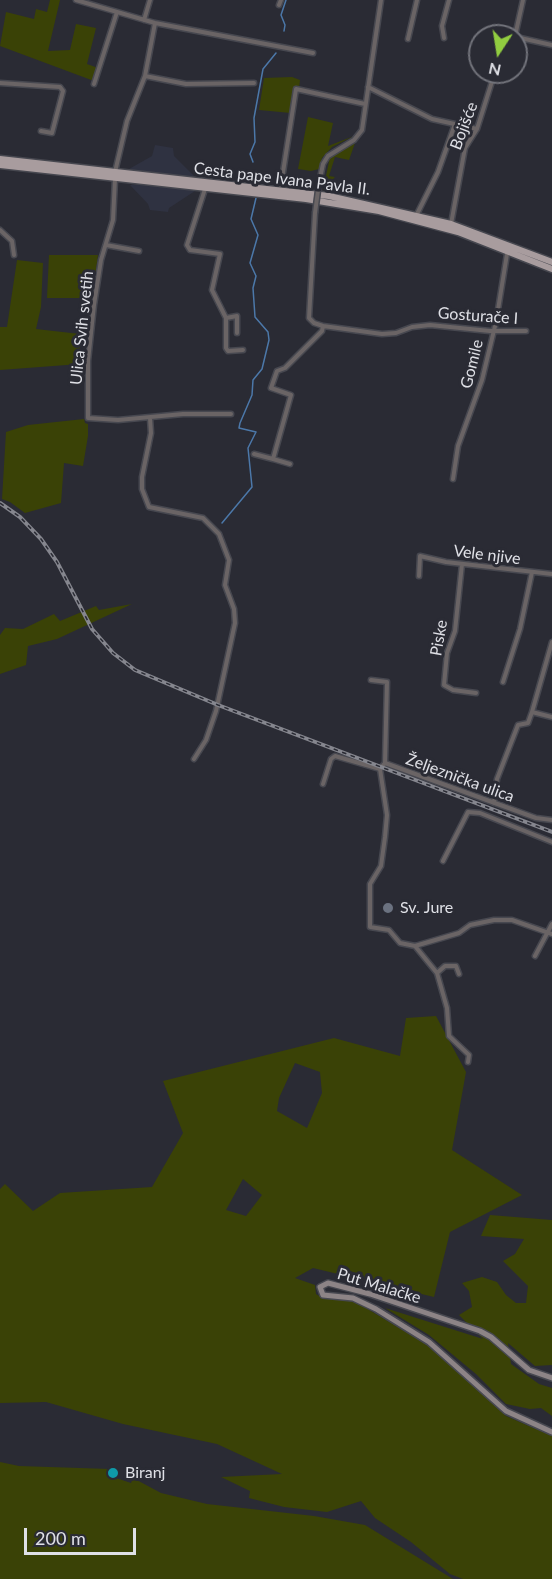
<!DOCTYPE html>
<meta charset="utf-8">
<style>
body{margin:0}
#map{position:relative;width:552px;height:1579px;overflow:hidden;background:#2a2b34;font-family:Lato,sans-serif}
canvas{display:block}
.north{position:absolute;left:468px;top:24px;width:60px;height:60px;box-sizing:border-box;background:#2a2b34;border:2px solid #72737b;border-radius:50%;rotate:192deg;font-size:16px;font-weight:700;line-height:24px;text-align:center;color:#dfe0e6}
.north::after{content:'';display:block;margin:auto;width:21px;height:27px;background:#91cd40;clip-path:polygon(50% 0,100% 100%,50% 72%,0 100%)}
.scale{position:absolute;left:24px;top:1528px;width:112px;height:27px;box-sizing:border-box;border:3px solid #dfe0e6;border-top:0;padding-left:8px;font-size:18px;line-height:21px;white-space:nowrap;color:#dfe0e6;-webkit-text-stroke:4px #2a2b34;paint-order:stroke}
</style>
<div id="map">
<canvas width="552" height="1579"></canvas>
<div class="north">N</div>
<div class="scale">200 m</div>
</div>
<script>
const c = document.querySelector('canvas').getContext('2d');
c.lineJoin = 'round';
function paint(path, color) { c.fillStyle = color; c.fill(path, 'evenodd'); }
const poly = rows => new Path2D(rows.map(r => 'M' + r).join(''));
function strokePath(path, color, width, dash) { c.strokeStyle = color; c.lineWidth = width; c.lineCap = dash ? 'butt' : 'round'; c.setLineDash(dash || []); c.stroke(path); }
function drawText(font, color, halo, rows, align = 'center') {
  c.font = font + ' Lato,sans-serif'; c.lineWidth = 6; c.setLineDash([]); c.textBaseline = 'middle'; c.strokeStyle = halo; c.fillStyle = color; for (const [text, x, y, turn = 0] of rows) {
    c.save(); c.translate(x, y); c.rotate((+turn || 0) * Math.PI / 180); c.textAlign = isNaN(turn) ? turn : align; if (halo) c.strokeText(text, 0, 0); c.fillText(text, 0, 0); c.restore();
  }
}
const built = poly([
 [155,145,173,148,174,156,194,176,185,178,139,173,129,169,152,156],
 [140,184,183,189,195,191,169,208,168,212,150,210,148,204,130,185]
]);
const green = poly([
 [50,0,60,0,48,51,70,50,76,24,96,28,87,64,98,68,94,81,0,46,6,12,34,19,36,9,47,12],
 [292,77,300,80,299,88,295,89,291,113,259,110,264,78],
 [308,117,333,123,328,146,354,136,332,147,322,158,319,169,311,171,298,169],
 [355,143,349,160,335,157,329,176,335,177,329,183,326,191,323,190,330,157],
 [49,255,98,255,92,298,47,298],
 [17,260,43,263,41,307,36,329,80,334,80,364,0,370,0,327,7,327],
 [84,419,85,423,88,424,88,436,83,466,64,463,61,503,25,513,10,502,2,499,6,432,28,425],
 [132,604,57,639,28,646,26,665,0,674,0,635,5,628,23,629,54,614,60,621,96,606,99,610],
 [436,1016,466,1072,452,1150,522,1195,450,1232,434,1297,313,1268,295,1278,315,1285,316,1294,324,1299,342,1298,356,1302,391,1323,430,1347,506,1416,552,1436,552,1579,463,1579,450,1574,411,1542,375,1518,361,1501,327,1512,284,1507,249,1498,250,1491,221,1477,282,1474,217,1444,123,1424,46,1402,0,1403,0,1189,5,1184,33,1211,60,1193,152,1187,183,1133,163,1081,334,1038,400,1056,406,1018],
 [295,1063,320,1072,322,1093,307,1128,277,1111,279,1098],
 [243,1179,262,1195,246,1216,226,1210],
 [490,1215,552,1220,552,1365,535,1366,508,1343,511,1364,539,1384,552,1388,552,1416,541,1408,530,1409,506,1404,476,1374,429,1335,385,1308,483,1339,459,1315,472,1307,469,1291,462,1283,482,1277,497,1282,506,1295,516,1303,526,1303,528,1286,503,1261,515,1254,524,1239,481,1236],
 [0,1462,19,1466,110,1469,110,1476,131,1483,133,1478,161,1493,207,1504,314,1516,365,1525,453,1579,0,1579]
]);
const stream = poly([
 [284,31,285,25,281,15,286,0],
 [253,162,250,154,255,142,254,118,263,69,276,53],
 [222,523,252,487,248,448,256,432,239,428,240,423,252,395,253,380,262,369,269,340,268,332,255,317,253,288,256,276,250,263,258,235,251,219,256,198]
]);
const street = poly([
 [76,0,155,23,313,53],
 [279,5,281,0],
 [144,20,150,0],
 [515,36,523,0],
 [516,37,552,45],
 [444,38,442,26,449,0],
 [408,39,417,0],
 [145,76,186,84,254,83],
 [0,83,60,87,63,91,52,133,41,131],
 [94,84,117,12],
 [368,87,432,119,477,129],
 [115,172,127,121,145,76,155,23],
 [115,179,113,220,101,260,94,305,88,361,88,418,118,420,183,414,231,414],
 [319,183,323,164,328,156,354,140,362,130,381,0],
 [281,185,296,89,365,104],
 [205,189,187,245,190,250,220,254,212,290,226,318,237,316,237,333],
 [417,214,438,172,455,124],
 [451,224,465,148,477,129,495,72],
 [0,230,12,241,14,255],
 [106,245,139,251],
 [226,318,226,348,228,351,243,350],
 [323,326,382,334,396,333,412,327,430,325,490,331,526,331],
 [150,418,151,433,142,477,142,489,149,507,203,518,219,534,229,560,225,585,234,609,235,623,216,711,206,740,194,759],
 [254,454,273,459],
 [290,464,273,459,291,395,271,388,277,371,285,368,322,331,323,326,314,323,309,318,315,213],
 [453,479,458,446,482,380,496,322,507,254],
 [462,564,455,631,447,653,444,685,453,690,476,693],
 [419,576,420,556,446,562,552,574],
 [371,680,387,682,385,763,536,818,552,820],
 [503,682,520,629,532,572],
 [532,712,552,642],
 [385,763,380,769,387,815,385,837,381,866,370,884,370,927,389,930,400,943,415,946,459,933,470,925,494,920,512,920,552,934],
 [323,784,331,759,335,756,380,769],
 [494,803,497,779,518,725,528,723,532,712,552,717],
 [443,861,468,812,480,813,552,842],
 [415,946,437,973,447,1008,449,1036,469,1055,468,1062],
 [535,956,552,924],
 [437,973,445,966,456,966,459,974]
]);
const secondary = poly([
 [552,1378,529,1370,491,1337,480,1331,370,1294,328,1283,320,1287,323,1295,353,1298,376,1309,429,1342,506,1411,552,1432]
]);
const primary = poly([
 [0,159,329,196,451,224,552,262],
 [0,165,306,199,379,211,458,232,552,269]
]);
const rail = poly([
 [0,503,20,517,41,539,57,562,92,629,113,653,135,670,218,705,552,832]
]);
const streetBridge = poly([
 [315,213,319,183]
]);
const markers = [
 [388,908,6,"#6b7280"],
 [113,1473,6,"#0f9aa8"]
];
const streetNames = [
 ["Bojišće",464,126,-69],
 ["Cesta pape Ivana Pavla II.",282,179,7],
 ["Gosturače I",478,316,4],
 ["Ulica Svih svetih",82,328,-84],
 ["Gomile",472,364,-76],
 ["Vele njive",487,555,7],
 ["Piske",439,638,-80],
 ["Željeznička ulica",460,778,20],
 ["Put Malačke",379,1286,17]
];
const poiNames = [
 ["Sv. Jure",400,908],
 ["Biranj",125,1473]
];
paint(built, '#2f3241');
paint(green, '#3a4206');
strokePath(stream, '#4c78a9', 1.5);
strokePath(street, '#474850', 7);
strokePath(secondary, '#474850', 8);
strokePath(primary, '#474850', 9);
strokePath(street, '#6a6465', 4);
strokePath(secondary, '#8d8486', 5);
strokePath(primary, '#a89c9e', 6);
strokePath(rail, '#85868e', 4);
strokePath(rail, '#2a2b34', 1.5, [4.5]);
strokePath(streetBridge, '#474850', 7, []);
strokePath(streetBridge, '#6a6465', 4);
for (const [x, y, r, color] of markers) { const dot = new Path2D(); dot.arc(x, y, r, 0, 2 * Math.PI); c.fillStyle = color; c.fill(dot); strokePath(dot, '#2a2b34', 2); }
drawText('16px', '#dfe0e6', '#2a2b34', streetNames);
drawText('16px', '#dfe0e6', '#2a2b34', poiNames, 'left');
</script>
